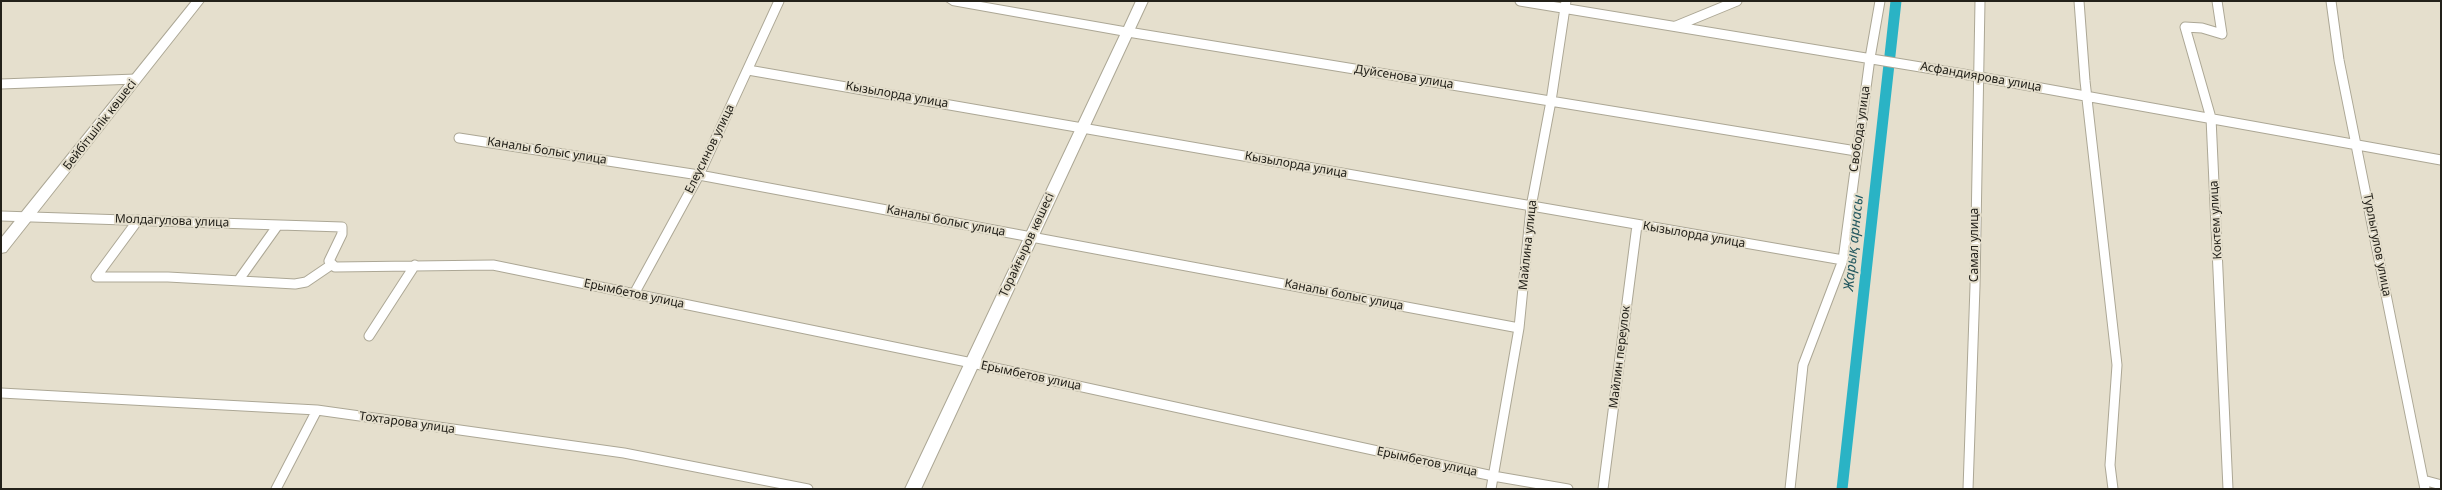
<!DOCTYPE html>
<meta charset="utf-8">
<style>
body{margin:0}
#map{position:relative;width:2442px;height:490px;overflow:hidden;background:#e5dfcd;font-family:"Noto Sans",sans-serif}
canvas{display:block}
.frame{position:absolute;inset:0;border:2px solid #23211a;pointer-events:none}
</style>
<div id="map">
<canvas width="2442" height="490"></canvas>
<div class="frame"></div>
</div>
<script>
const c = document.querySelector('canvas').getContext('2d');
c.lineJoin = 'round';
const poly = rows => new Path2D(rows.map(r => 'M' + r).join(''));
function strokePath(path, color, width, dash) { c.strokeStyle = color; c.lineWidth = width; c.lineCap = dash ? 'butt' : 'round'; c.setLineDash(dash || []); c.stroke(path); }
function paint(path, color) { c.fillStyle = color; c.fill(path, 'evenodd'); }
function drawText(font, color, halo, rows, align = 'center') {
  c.font = font + ' "Noto Sans",sans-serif'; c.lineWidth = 4; c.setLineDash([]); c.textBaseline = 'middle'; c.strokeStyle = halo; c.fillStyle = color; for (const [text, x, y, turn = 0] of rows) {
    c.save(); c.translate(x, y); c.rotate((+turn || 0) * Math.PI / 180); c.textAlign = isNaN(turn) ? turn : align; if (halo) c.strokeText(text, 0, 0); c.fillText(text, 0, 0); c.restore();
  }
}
const canal = poly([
 [1842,489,1896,1]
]);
const street = poly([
 [1520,1,1963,74,2441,160],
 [2079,1,2085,81,2117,365,2110,465,2113,489],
 [2217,1,2222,34,2202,28,2185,27,2211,118,2228,489],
 [2331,1,2339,60,2425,489],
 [1676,26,1737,1],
 [1128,32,1856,151],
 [748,70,1843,260],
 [1,84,136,79],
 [459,138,699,175,1519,328],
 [1,216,342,227,342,234,329,261,335,267,493,265,972,363,1493,476,1568,489],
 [138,220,96,277,168,277,295,284,306,282,331,265],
 [238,281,278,225],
 [634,294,699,175,779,1],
 [369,336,415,265],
 [1,393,317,410,624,453,808,489],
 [2423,480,2441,485],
 [276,489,317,410],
 [1491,489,1519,328,1531,207,1551,101,1566,1],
 [1603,489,1637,225],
 [1790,489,1803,365,1843,260,1870,58,1880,1],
 [1968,489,1975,286,1980,1]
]);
const secondary = poly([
 [192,1,204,1,6,252,1,253,1,238,192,1],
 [946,1,975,1,1124,27,1136,1,1148,1,921,489,905,489,1120,35,952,5,946,1]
]);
const streetNames = [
 ["Дуйсенова улица",1404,77,9],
 ["Асфандиярова улица",1981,77,10],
 ["Кызылорда улица",897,95,10],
 ["Бейбітшілік көшесі",100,125,-52],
 ["Свобода улица",1860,129,-82],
 ["Елеусинов улица",710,149,-64],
 ["Каналы болыс улица",547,151,9],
 ["Кызылорда улица",1296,165,10],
 ["Коктем улица",2216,220,-93],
 ["Молдагулова улица",172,221,2],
 ["Каналы болыс улица",946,221,11],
 ["Кызылорда улица",1694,235,10],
 ["Торайғыров көшесі",1027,245,-65],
 ["Майлина улица",1528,245,-84],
 ["Самал улица",1975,245,-90],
 ["Турлыгулов улица",2377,245,79],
 ["Ерымбетов улица",634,294,12],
 ["Каналы болыс улица",1344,295,11],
 ["Майлин переулок",1620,357,-83],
 ["Ерымбетов улица",1031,376,12],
 ["Тохтарова улица",407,423,8],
 ["Ерымбетов улица",1427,462,12]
];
const waterNames = [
 ["Жарық арнасы",1854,243,-84]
];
strokePath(canal, '#2ab3c5', 11);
strokePath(street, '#aca795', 11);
strokePath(secondary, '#aca795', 2);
strokePath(street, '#fff', 9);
paint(secondary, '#fff');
drawText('12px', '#23211a', '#e5dfcd', streetNames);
drawText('italic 14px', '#22575f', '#e5dfcd', waterNames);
</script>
